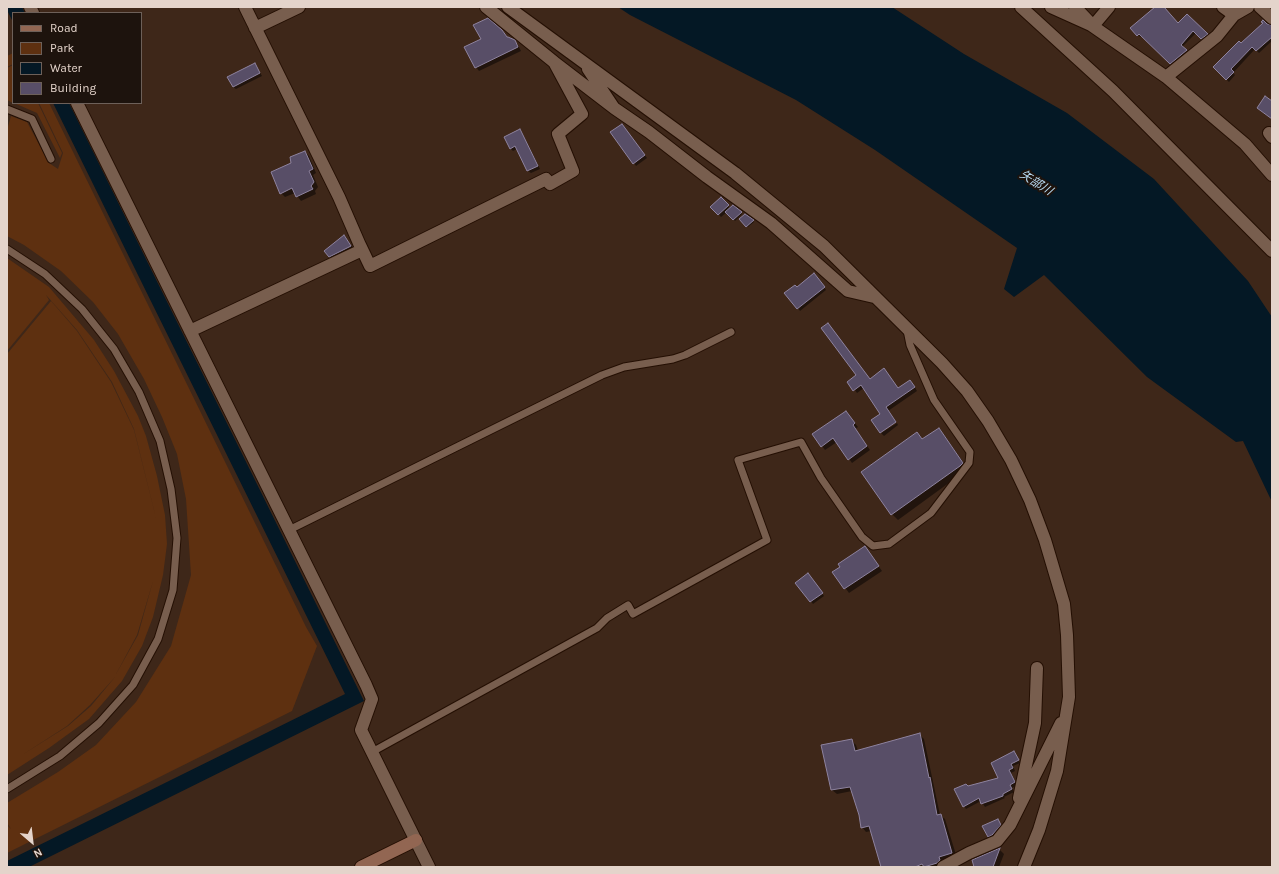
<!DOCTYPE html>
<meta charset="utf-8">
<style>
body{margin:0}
#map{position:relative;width:1279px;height:874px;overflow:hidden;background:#3e2719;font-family:Karla,sans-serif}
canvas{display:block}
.frame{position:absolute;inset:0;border:8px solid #e4d4cb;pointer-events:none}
.legend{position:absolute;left:12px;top:12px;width:130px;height:92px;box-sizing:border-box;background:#1d130d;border:1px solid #6d6059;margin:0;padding:5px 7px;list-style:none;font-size:12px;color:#e4d4cb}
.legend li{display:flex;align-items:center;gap:8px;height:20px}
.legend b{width:20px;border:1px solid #6d6059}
.north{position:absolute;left:12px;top:822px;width:40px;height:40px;-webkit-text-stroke:3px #1d130d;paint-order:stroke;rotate:152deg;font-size:11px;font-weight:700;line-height:16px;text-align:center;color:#e4d4cb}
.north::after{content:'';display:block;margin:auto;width:14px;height:18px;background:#e4d4cb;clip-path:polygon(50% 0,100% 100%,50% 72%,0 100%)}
</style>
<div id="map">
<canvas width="1279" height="874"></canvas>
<div class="frame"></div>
<ul class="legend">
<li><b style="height:5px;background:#926652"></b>Road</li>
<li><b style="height:11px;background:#5e3010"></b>Park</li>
<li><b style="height:11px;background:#041825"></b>Water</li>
<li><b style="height:11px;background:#584e67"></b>Building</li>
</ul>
<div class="north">N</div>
</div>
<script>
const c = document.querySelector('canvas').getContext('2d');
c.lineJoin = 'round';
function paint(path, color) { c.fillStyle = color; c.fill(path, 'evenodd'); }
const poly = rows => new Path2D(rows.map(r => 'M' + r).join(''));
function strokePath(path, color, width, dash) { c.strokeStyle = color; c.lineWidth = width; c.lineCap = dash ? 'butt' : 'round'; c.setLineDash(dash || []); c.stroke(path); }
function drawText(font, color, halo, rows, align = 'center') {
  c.font = font + ' Karla,"Noto Sans JP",sans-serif'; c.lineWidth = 4; c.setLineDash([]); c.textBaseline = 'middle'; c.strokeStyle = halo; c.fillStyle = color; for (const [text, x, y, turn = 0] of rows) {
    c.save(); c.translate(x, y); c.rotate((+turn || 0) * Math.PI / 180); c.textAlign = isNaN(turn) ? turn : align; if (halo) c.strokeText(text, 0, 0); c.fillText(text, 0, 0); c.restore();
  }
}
const green = poly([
 [13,53,13,64,7,67,7,56],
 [13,65,13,103,7,100,7,68],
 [14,103,38,103,62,153,60,158,37,113],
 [39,103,49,103,306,627,317,646,292,711,7,853,7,825,11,829,7,823,7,803,58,772,96,745,136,702,171,646,191,575,186,499,177,454,162,417,144,379,118,334,93,302,61,271,24,245,7,236,7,130,11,116,27,122,49,163,58,169,63,153],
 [7,258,49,287,94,340,114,371,138,416,146,436,157,476,165,515,167,544,163,575,153,617,142,646,122,681,89,719,49,748,7,775,7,354,51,301,77,331,111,382,134,430,157,522,155,572,157,522,134,429,112,382,77,330,46,295,49,300,7,351],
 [153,581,138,635,115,676,137,635],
 [115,677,91,706,68,726,22,755,67,726,90,705]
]);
const water = poly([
 [7,7,22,7,25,13,13,13,13,22,7,10],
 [618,7,892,7,964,54,1067,113,1154,179,1248,281,1272,317,1272,502,1243,441,1236,442,1147,377,1044,275,1014,297,1004,289,1017,248,875,150,796,100,630,15],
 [53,103,69,103,364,701,29,867,7,867,7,861,345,694]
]);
const shadow = poly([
 [1153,7,1163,7,1178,24,1187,15,1209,36,1204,40,1196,33,1182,47,1188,53,1173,65,1142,36,1140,37,1132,28,1155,9],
 [1263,21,1272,26,1272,41,1259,53,1255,49,1233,73,1235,75,1229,82,1214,67,1264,23],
 [501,30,508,38,514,41,518,45,521,51,479,71,476,67],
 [255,64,262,76,236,89,233,87],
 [624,128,647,158,636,166,634,163],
 [519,131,522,133,540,169,531,173,528,171,517,149,513,151,510,148],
 [305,152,309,156,316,173,313,175,318,187,315,191,316,194,301,201,295,193,285,197,281,193,292,163],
 [721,199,730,208,733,206,742,214,735,221,727,212,721,217,712,207],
 [745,215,754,222,748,227,741,219],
 [344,236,353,248,332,259,330,257],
 [816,277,826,290,800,311,798,308,797,288],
 [870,380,899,389,913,384,917,391,888,411,896,421,880,432,881,415,864,388,857,393,849,382],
 [846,412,858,427,855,429,870,450,852,463,837,442,825,450,822,446],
 [897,423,898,425,884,436,881,433],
 [938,429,944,435,968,469,898,520,892,514,917,434,923,440],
 [865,547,882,571,849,593,834,572],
 [811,577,824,596,813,604,797,583],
 [919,734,924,739,940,815,945,819,957,858,942,867,882,867,871,831,866,832,862,827,860,815,852,791,837,794,832,790,852,741,856,745,858,751],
 [1014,753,1020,763,1013,766,1015,771,1011,773,1017,785,1012,788,1014,792,1004,797,1005,798,985,807,981,801,966,809,964,806,968,787,999,778],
 [997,820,1003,828,991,839,988,836],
 [999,849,1004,854,999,867,975,867]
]);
const building = poly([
 [1155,7,1164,7,1178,23,1187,14,1208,34,1201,39,1193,31,1181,45,1187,50,1170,64,1139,34,1137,36,1130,28,1155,7],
 [488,18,502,30,507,37,508,37,515,40,518,47,475,68,464,47,481,39,473,25,488,18],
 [1263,20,1267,24,1272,25,1272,37,1256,51,1252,47,1231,69,1234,72,1226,80,1213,67,1239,41,1241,43,1263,23,1261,22,1263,20],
 [255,63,260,73,233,87,227,77,255,63],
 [1265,96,1272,101,1272,119,1257,108,1265,96],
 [622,124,645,155,633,164,610,132,622,124],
 [520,129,538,166,527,171,515,146,510,149,504,137,520,129],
 [305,151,313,169,309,171,314,182,311,186,313,189,296,197,292,188,280,194,271,172,291,163,290,157,305,151],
 [721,197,729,205,718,215,710,207,721,197],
 [733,205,742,212,733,220,725,212,733,205],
 [745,214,754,220,746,227,739,219,745,214],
 [344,235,351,246,329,257,324,251,344,235],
 [814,273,825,287,797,309,784,293,795,285,797,287,814,273],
 [828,323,870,379,884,368,898,388,910,380,915,387,886,407,896,422,880,433,871,420,880,414,861,385,853,391,847,382,856,375,821,328,828,323],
 [846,411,855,423,853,425,867,446,848,460,833,438,821,447,812,434,846,411],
 [939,428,963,463,960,466,891,515,861,472,917,432,922,439,939,428],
 [865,546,879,566,844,589,832,572,840,567,838,564,865,546],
 [808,573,823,593,810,602,795,583,808,573],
 [920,733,929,778,930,777,937,815,941,814,952,853,939,857,940,860,937,863,924,867,922,864,915,867,881,867,869,826,861,828,859,815,850,787,831,790,821,745,852,739,855,751,920,733],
 [1014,751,1019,760,1011,764,1013,768,1009,770,1015,782,1010,785,1012,789,1003,794,1003,796,981,804,979,798,963,807,954,789,966,784,968,786,998,778,991,763,1014,751],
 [998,819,1001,825,992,835,988,837,982,826,998,819],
 [1000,848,993,867,974,867,972,860,1000,848]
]);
const lane = poly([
 [7,109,32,119,51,159],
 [7,249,45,274,82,309,114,349,139,392,160,441,171,489,177,538,173,590,158,639,133,685,99,723,60,756,7,789],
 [289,530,602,375,624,367,673,359,685,355,731,332],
 [372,752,597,628,607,618,628,605,633,614,767,540,738,460,801,442,821,478,862,537,873,546,889,544,931,513,969,463,970,452,934,400,910,345,907,330]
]);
const street = poly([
 [30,7,33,13],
 [486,7,554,62],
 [508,7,735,173,824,246,942,363,967,391,988,421,1011,460,1030,500,1045,540,1064,604,1067,635,1069,697,1057,771,1039,830,1024,867],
 [1021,7,1113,91,1272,251],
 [1051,7,1091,25,1166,77,1245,144,1272,175],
 [1075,7,1093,26,1109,7],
 [1260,7,1272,18],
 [1234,15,1248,7],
 [255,28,299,7],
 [588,69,614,108,649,132,707,177,771,223,848,291,874,297],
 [1166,77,1217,36,1234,15,1223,7],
 [77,103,366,685,372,699,361,730,429,867],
 [1269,133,1272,137],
 [360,245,370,266,546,179,550,184,573,171,558,134,582,114,554,62,614,108],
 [190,331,362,250,339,197,245,7],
 [1019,798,1035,723,1037,668],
 [943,867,969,853,997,841,1010,825,1061,723]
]);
const secondary = poly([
 [361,867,416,840]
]);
const waterNames = [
 ["矢部川",1036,183,32]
];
paint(green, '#5e3010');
paint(water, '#041825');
paint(shadow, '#0007');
paint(building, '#584e67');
strokePath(building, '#8e839f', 1);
strokePath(lane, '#240f03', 9);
strokePath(street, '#240f03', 14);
strokePath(secondary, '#240f03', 14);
strokePath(lane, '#785e4e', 7);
strokePath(street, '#785e4e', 12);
strokePath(secondary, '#926652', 12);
drawText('italic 12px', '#b8dbf3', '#1d130d', waterNames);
</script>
